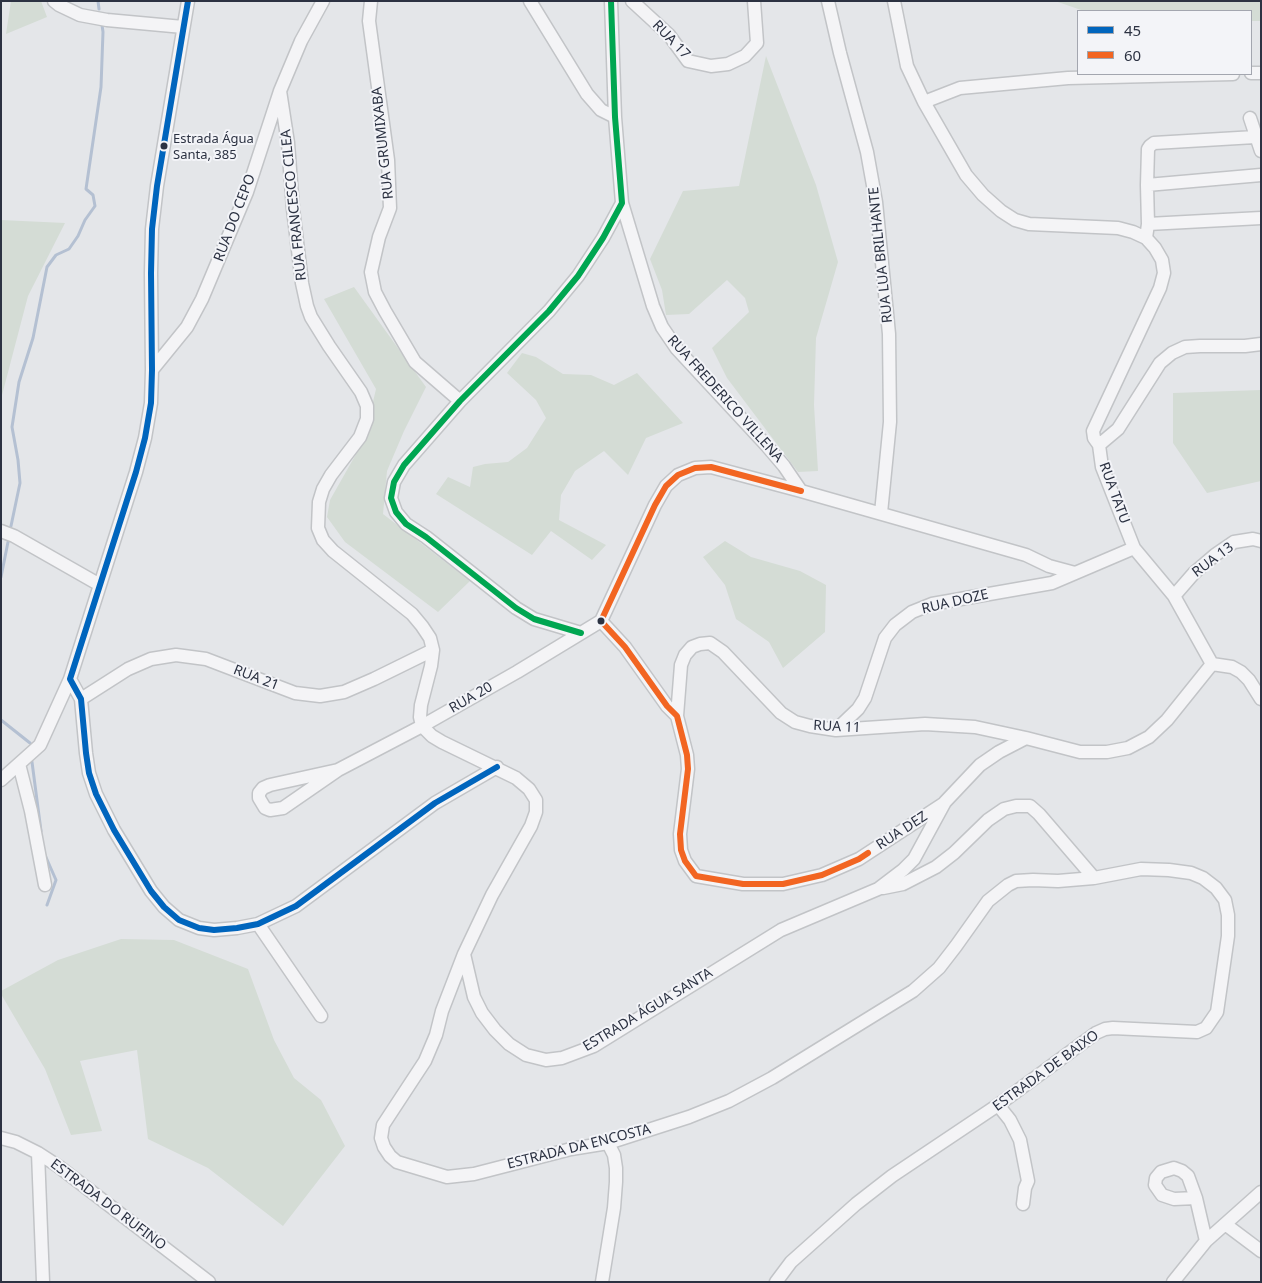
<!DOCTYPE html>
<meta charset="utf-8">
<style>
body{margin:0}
#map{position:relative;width:1262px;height:1283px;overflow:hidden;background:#e4e6e9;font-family:"Noto Sans",sans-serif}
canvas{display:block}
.frame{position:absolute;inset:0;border:2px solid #2c3242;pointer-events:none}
.legend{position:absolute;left:1077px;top:10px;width:175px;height:65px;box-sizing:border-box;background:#f3f4f8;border:1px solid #a3a6af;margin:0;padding:6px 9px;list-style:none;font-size:15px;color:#2c3242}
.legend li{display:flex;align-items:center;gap:10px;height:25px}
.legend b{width:25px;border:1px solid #a3a6af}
</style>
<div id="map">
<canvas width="1262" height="1283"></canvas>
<div class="frame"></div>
<ul class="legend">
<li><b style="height:6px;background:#0065bd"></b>45</li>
<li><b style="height:6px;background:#f26522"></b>60</li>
</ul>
</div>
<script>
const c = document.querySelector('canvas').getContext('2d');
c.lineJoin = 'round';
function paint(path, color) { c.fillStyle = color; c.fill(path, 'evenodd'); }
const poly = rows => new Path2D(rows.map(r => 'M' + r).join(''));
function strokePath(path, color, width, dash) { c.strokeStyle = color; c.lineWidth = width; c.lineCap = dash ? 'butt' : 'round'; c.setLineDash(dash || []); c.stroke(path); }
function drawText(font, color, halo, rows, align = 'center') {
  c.font = font + ' "Noto Sans",sans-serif'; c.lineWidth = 4; c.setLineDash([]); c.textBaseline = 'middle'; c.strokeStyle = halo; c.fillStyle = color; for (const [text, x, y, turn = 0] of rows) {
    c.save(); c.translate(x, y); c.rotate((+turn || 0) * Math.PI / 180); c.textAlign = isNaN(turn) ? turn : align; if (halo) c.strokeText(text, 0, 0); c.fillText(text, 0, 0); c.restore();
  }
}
const green = poly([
 [11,1,41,1,47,17,6,34],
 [1055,1,1261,1,1261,21,1251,21,1251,11,1084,11],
 [766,56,816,185,838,262,816,338,814,405,818,471,798,472,727,378,712,348,749,312,745,298,727,280,689,314,666,315,662,290,650,259,683,191,739,186],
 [1,220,65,223,28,296,1,399],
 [354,287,426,387,404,431,387,471,383,514,470,581,438,612,345,542,327,517,330,500,364,440,376,389,324,299],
 [522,353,536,357,563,374,591,375,614,385,637,373,683,423,646,438,628,475,604,451,575,471,561,495,559,520,606,545,592,560,551,531,532,555,436,494,448,477,470,487,473,467,485,464,508,462,527,448,546,418,536,400,507,373],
 [1261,390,1261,481,1207,493,1173,443,1173,393],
 [725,541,751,557,800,571,826,585,825,632,783,668,769,642,736,619,725,585,703,557],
 [121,939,174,940,248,969,274,1040,294,1078,321,1100,345,1146,283,1226,208,1168,148,1139,137,1050,80,1061,102,1131,71,1135,45,1069,1,994,1,991,58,960]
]);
const stream = poly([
 [98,1,99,9],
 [11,526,20,483,18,460,12,427,19,382,33,338,47,267,56,255,69,249,78,236,85,220,95,206,93,195,86,189,101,87,103,32,102,25],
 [1,577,8,542],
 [1,720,30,743],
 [32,762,41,831],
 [45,855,56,880,47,905]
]);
const minor = poly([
 [54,1,59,5,80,15,107,20,183,27],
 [188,1,157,186,152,229,151,273,152,370,151,403,145,438,136,472,70,679,81,699,86,753,89,773,96,794,114,830,151,891,164,907,179,920,199,928,214,930,237,928,258,924,296,906,435,803,497,767],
 [371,1,369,21,388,160,390,208,379,237,371,272,375,292,385,311,415,362,460,401],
 [530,1,587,94,601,110,615,117],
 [632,1,669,35,688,61,711,66,728,64,745,56,757,43,754,1],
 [828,1,840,53,867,152,876,202,889,334,890,422,881,513],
 [894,1,907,66,924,102,966,175,983,195,1001,211,1015,220,1029,224,1118,228,1133,232,1146,238,1155,248,1162,260,1164,273,1160,288,1093,431,1094,438,1099,445],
 [1251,73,1261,73],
 [280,91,288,143,293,209,302,283,307,306,311,317,329,346,361,392,367,406,367,419,360,437,331,475,323,489,319,502,318,528,323,540,333,551,412,614,422,626,430,638,433,650,431,666,421,705,420,717,422,726,432,736,442,742,516,778,529,789,536,800,536,812,531,826,492,895,464,954,474,997,482,1013,495,1030,509,1044,526,1055,546,1060,562,1058,594,1046,781,930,878,889,903,870,914,859,945,802,980,765,999,752,1026,738,1080,752,1107,752,1128,748,1149,737,1167,720,1212,664,1232,667,1241,672,1249,680,1261,699],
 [924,102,960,88,1068,78,1233,74],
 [1250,118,1261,151],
 [1147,185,1261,175],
 [622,203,653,306,662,327,677,349,767,446,784,466,801,491,1026,555,1049,566,1075,573],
 [1148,224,1261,218],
 [1146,238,1148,224,1147,185,1148,149,1150,146,1154,143,1255,137],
 [152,370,187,327,202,299,247,192,280,91,301,41,323,1],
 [801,491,711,467,695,468,678,475,666,486,655,505,601,621,625,647,667,706,677,716,687,755,688,769,680,834,681,850,685,861,696,876,743,884,783,884,822,875,859,859,943,804],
 [1,531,14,536,100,585],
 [1174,596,1194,573,1215,555,1234,542,1253,539,1261,541],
 [581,633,534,619,516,608,426,537,406,524,396,512,391,498,394,482,404,465,460,401,549,311,578,276,603,238,622,203,615,117,611,1],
 [1212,664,1174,596,1134,548,1102,467,1099,445,1118,429,1160,363,1172,353,1185,347,1200,346,1245,346,1261,344],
 [81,699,128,669,151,659,176,655,206,659,295,693,320,696,344,692,374,679,433,650],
 [677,716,681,665,685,655,692,647,700,644,710,643,723,652,781,713,795,722,810,726,836,730,925,724,975,727,1026,738],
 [836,730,858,709,865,698,885,638,895,625,912,612,932,604,1052,583,1134,548],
 [19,764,31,811,45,885],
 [338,770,270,785,263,788,259,793,259,798,265,808,270,810,283,808,338,770,422,726,517,672,601,621],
 [1,780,40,745,70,679],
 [258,924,321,1016],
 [464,954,442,1011,436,1035,425,1061,383,1125,381,1138,384,1147,390,1156,397,1162,447,1177,474,1174,571,1149,608,1143,689,1117,729,1101,772,1078,913,991,939,968,956,946,988,901,1008,885,1016,881,1033,880,1058,881,1094,878],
 [998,1105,1010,1120,1020,1140,1028,1181,1025,1188,1023,1204],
 [1,1138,16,1142,38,1153,58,1166,209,1282],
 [38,1153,43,1282],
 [1196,1198,1174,1199,1162,1195,1155,1185,1156,1178,1161,1172,1174,1168,1182,1171,1188,1176,1196,1198,1206,1241],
 [1225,1224,1261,1251],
 [602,1282,614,1208,616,1182,616,1168,614,1155,608,1143],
 [776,1282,791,1262,856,1204,892,1176,998,1105,1096,1033,1105,1029,1113,1028,1197,1032,1206,1028,1217,1012,1228,936,1228,915,1225,900,1216,888,1203,878,1191,873,1169,870,1141,869,1094,878,1039,814,1030,806,1016,806,1004,809,988,820,954,853,936,867,903,884,883,888],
 [1173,1282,1206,1241,1261,1192]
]);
const bus1 = poly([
 [188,1,157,186,152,229,151,273,152,370,151,403,145,438,136,472,70,679,81,699,86,753,89,773,96,794,114,830,151,891,164,907,179,920,199,928,214,930,237,928,258,924,296,906,435,803,497,767]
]);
const bus2 = poly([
 [801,491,711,467,695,468,678,475,666,486,655,505,601,621,625,647,667,706,677,716,687,755,688,769,680,834,681,850,685,861,696,876,743,884,783,884,822,875,859,859,868,853]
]);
const bus3 = poly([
 [581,633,534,619,516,608,426,537,406,524,396,512,391,498,394,482,404,465,460,401,549,311,578,276,603,238,622,203,615,117,611,1]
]);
const markers = [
 [164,146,4.5,"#2c3242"],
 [601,621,4.5,"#2c3242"]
];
const busNames = [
 ["Estrada Água",173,139],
 ["Santa, 385",173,155]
];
const streetNames = [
 ["RUA 17",671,40,46],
 ["RUA GRUMIXABA",383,143,-96],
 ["RUA FRANCESCO CILEA",294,205,-96],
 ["RUA DO CEPO",235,218,-69],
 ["RUA LUA BRILHANTE",881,255,-96],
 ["RUA FREDERICO VILLENA",725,399,48],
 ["RUA TATU",1114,493,70],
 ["RUA 13",1213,560,-37],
 ["RUA DOZE",955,602,-13],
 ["RUA 21",256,678,21],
 ["RUA 20",471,698,-30],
 ["RUA 11",837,727,3],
 ["RUA DEZ",902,831,-33],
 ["ESTRADA ÁGUA SANTA",648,1010,-31],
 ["ESTRADA DE BAIXO",1046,1071,-36],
 ["ESTRADA DA ENCOSTA",579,1147,-14],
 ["ESTRADA DO RUFINO",108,1205,37]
];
paint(green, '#d4dcd5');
strokePath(stream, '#b4c0d2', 3);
strokePath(minor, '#c2c4c7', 15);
strokePath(minor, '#f4f4f6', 12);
strokePath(bus1, '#0065bd', 6);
strokePath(bus2, '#f26522', 6);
strokePath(bus3, '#00a651', 6);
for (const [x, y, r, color] of markers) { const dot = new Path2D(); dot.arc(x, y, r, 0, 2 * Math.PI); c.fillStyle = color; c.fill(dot); strokePath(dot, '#f3f4f8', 2); }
drawText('13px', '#2c3242', '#f3f4f8', busNames, 'left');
drawText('14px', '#2c3242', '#f3f4f8', streetNames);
</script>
